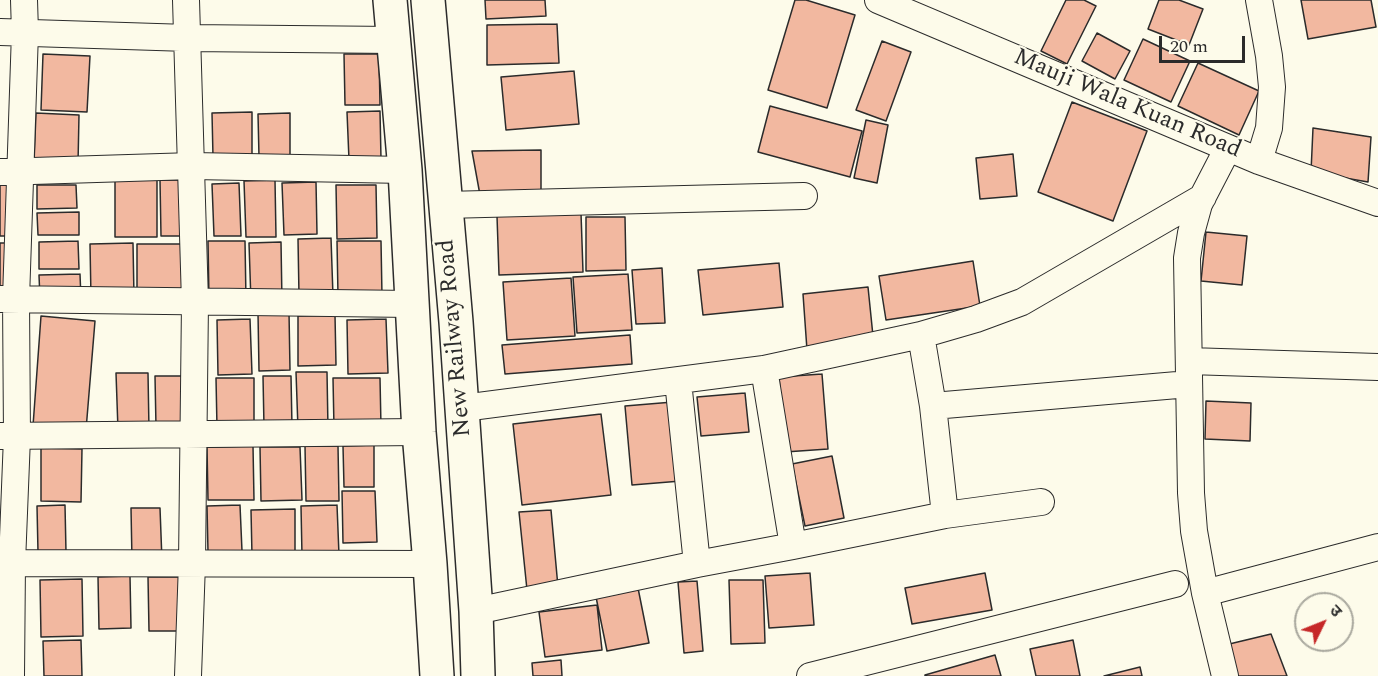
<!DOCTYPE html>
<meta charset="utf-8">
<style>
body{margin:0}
#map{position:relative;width:1378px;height:676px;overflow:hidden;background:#fdfbea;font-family:Spectral,"Noto Sans Devanagari",serif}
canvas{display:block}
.north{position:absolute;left:1294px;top:592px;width:60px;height:60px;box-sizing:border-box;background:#fdfbea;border:2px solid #a9a89e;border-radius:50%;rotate:47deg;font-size:16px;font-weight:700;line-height:24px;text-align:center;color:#2b2b2b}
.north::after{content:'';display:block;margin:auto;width:21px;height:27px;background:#c62828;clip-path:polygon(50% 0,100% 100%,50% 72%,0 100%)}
.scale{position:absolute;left:1159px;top:36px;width:86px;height:27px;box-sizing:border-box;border:3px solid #2b2b2b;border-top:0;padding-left:8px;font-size:18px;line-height:21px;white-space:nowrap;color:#2b2b2b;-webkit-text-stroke:4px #fdfbea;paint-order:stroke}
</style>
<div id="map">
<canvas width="1378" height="676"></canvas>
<div class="north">उ</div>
<div class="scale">20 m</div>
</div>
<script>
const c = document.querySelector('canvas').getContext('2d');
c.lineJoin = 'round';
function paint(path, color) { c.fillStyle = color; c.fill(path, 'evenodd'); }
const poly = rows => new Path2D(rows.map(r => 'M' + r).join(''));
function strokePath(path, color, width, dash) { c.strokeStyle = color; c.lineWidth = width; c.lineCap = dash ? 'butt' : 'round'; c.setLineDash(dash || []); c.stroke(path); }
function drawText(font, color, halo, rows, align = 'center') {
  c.font = font + ' Spectral,serif'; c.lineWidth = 4.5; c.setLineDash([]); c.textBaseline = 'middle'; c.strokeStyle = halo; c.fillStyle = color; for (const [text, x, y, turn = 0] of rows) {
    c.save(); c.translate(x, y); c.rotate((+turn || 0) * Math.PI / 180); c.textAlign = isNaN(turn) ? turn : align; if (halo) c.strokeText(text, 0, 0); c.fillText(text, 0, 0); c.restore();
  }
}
const building = poly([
 [485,0,545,0,546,16,486,19,485,0],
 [795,0,806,0,855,15,827,108,768,90,795,0],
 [1066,0,1084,0,1096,6,1067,64,1041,51,1066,0],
 [1159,0,1179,0,1203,9,1189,45,1148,29,1159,0],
 [1301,0,1371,0,1376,27,1308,39,1301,0],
 [557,24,559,63,487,65,487,25,557,24],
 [1097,33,1130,51,1115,79,1082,61,1097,33],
 [1143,39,1190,61,1171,102,1124,80,1143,39],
 [882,41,911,52,886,121,856,110,882,41],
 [43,54,90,56,87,112,41,110,43,54],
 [344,54,379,54,380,105,345,105,344,54],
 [1198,63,1259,91,1239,135,1178,106,1198,63],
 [574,71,579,124,506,130,501,77,574,71],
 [1072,102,1147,131,1113,221,1038,192,1072,102],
 [770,106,862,131,850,177,758,152,770,106],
 [380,111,381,159,349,160,347,112,380,111],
 [252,112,252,157,213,157,212,113,252,112],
 [36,113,79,115,78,164,34,163,36,113],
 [290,113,290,156,259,157,258,114,290,113],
 [866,120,888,125,877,183,854,178,866,120],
 [1313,128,1371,137,1368,182,1311,172,1313,128],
 [541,150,541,195,480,195,472,151,541,150],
 [1013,154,1017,196,980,199,976,158,1013,154],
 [115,178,157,178,157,237,115,237,115,178],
 [160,180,192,180,193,236,161,236,160,180],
 [275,180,276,237,246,237,244,181,275,180],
 [0,182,8,182,10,236,0,236,0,182],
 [316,182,317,234,284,235,282,183,316,182],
 [239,183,241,236,214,236,212,184,239,183],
 [37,185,76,185,77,208,37,209,37,185],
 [336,185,376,185,377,238,337,239,336,185],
 [79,212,79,235,38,235,37,213,79,212],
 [581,213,583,272,499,275,497,216,581,213],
 [586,217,625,217,626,270,586,271,586,217],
 [1206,232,1247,236,1242,285,1201,281,1206,232],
 [331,238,333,296,299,296,298,239,331,238],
 [78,241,79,269,39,269,39,242,78,241],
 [208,241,245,241,246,300,209,300,208,241],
 [337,241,381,241,382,296,338,296,337,241],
 [281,242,282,302,251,302,249,243,281,242],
 [0,243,12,243,13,296,0,296,0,243],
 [133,243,134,297,91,298,90,244,133,243],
 [137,244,191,244,192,296,137,296,137,244],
 [973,261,980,306,886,320,879,276,973,261],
 [779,263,783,307,703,315,698,270,779,263],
 [662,268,665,323,636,324,632,270,662,268],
 [80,274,81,299,40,299,39,275,80,274],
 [628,274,632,330,577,333,573,277,628,274],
 [571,278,575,336,507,340,503,282,571,278],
 [868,287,873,336,807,350,803,294,868,287],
 [289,312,290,370,259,371,258,313,289,312],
 [335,315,336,365,298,366,298,316,335,315],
 [41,316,95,321,86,430,33,426,41,316],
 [250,319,252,374,218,375,217,320,250,319],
 [386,319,388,373,348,374,347,320,386,319],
 [630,335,632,364,505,374,502,345,630,335],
 [296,372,327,372,328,429,298,429,296,372],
 [116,373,148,373,149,430,118,430,116,373],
 [822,374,828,449,785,452,779,377,822,374],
 [155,376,191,376,192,427,156,427,155,376],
 [263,376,291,376,292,427,264,427,263,376],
 [216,378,254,378,254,427,217,428,216,378],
 [333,378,380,378,381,427,334,428,333,378],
 [745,393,749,432,701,436,697,397,745,393],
 [1206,401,1251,403,1250,441,1205,439,1206,401],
 [673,402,681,481,632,485,625,406,673,402],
 [601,414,611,495,522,505,513,424,601,414],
 [374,445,374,487,344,487,343,446,374,445],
 [253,446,254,500,208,500,207,447,253,446],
 [305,446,338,446,339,501,306,501,305,446],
 [260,447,300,447,302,500,261,501,260,447],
 [41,448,82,449,81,502,41,501,41,448],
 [832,456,844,518,805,526,792,464,832,456],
 [342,491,375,491,377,542,343,543,342,491],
 [65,505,66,552,38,552,37,506,65,505],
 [240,505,242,551,208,552,207,506,240,505],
 [337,505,339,555,302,556,301,506,337,505],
 [131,508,160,508,162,561,132,561,131,508],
 [295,509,295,555,252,556,251,510,295,509],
 [551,510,558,587,527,590,519,512,551,510],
 [810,573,814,625,769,628,765,576,810,573],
 [985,573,992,610,912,624,905,588,985,573],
 [130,576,131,628,99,629,98,577,130,576],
 [148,577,180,577,182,631,149,631,148,577],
 [82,579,83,636,41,637,40,580,82,579],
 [729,580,763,580,765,643,731,644,729,580],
 [697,581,703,651,684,653,678,582,697,581],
 [638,588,649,643,607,651,596,597,638,588],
 [597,605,602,650,545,657,539,612,597,605],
 [1271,634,1287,676,1231,676,1221,646,1271,634],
 [81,640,82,676,44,676,43,641,81,640],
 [1073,640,1080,676,1036,676,1030,649,1073,640],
 [995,655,1001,676,925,676,925,675,995,655],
 [561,660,562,676,533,676,532,663,561,660],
 [1140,667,1142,676,1104,676,1140,667]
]);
const minor = poly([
 [186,0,195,302,192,563,188,676],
 [878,0,1259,161,1378,203],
 [0,32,188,38,394,40],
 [1259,161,1269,128,1272,87,1269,56,1259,0],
 [0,172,193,166,405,170],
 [445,205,804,196],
 [0,299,412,304],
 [921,335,933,406,945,515],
 [1189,361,1378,367],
 [764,369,793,546],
 [678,381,697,564],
 [933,406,1189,384],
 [463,408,764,369,921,335,976,319,1022,302,1203,197],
 [0,436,419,432],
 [0,563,430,564],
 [1205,593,1378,547],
 [476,611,697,564,793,546,945,515,1041,502],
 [11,676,12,563,17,437,16,299,25,32,24,0],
 [810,676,1175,584],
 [1225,676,1205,593,1194,531,1191,493,1187,258,1191,233,1199,204,1228,148]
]);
const secondary = poly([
 [390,0,405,170,419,432,430,564,437,676],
 [428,0,456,322,476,611,478,676]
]);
const streetNames = [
 ["Mauji Wala Kuan Road",1127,105,23],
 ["New Railway Road",456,338,-95]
];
paint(building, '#f2b8a0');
strokePath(building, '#2b2b2b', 1.5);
strokePath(minor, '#2b2b2b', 28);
strokePath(secondary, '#2b2b2b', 36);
strokePath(minor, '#fdfbea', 26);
strokePath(secondary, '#fdfbea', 33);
drawText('24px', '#2b2b2b', '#fdfbea', streetNames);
</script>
